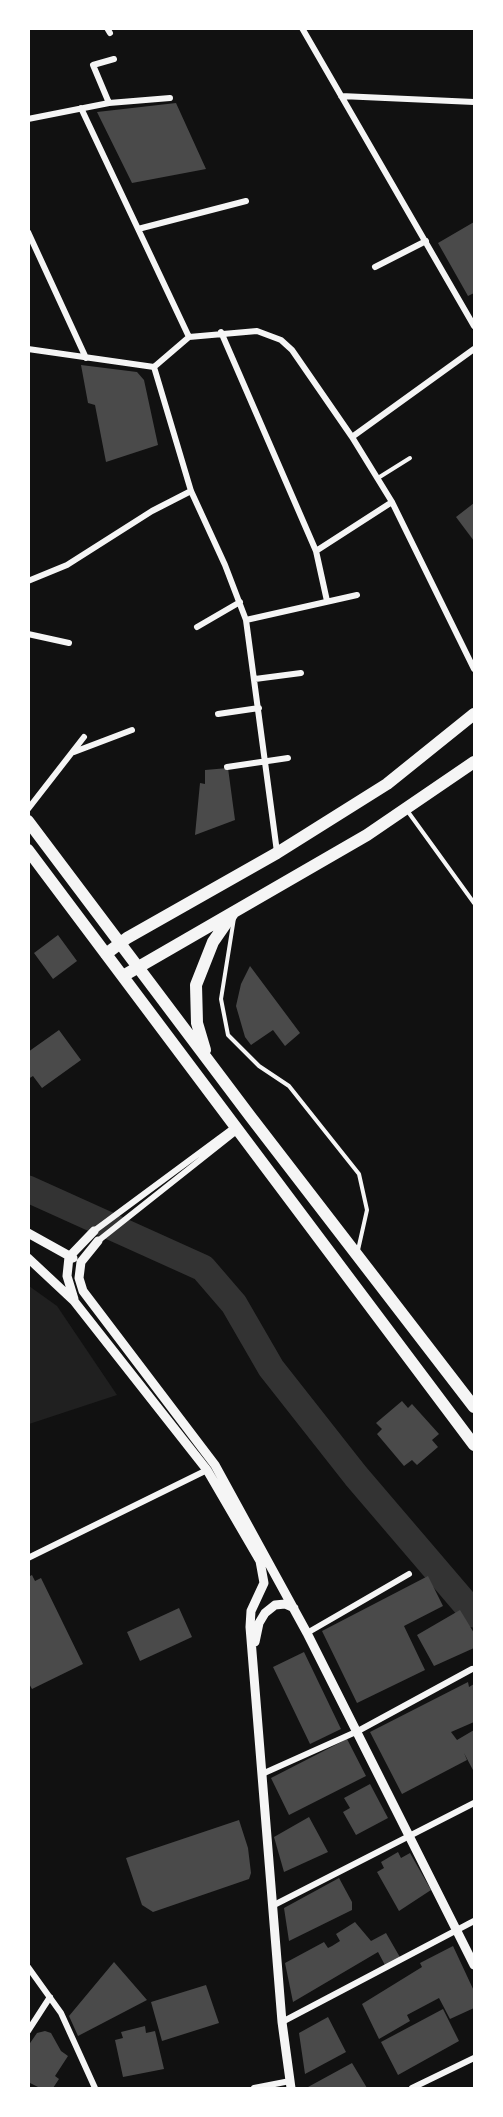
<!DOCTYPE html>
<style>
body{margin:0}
#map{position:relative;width:503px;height:2117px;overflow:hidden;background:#111;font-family:Signika,sans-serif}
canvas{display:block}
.frame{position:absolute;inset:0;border:30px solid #fff;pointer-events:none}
</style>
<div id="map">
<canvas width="503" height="2117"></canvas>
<div class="frame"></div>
</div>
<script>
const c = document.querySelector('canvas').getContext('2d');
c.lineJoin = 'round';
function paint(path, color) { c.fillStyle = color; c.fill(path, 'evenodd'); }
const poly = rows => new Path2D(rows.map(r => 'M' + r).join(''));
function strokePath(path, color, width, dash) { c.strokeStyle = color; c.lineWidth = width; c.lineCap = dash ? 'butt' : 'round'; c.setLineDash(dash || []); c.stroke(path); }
const green = poly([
 [29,1286,57,1306,117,1395,29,1424]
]);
const river = poly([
 [28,1189,203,1268,234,1304,271,1368,356,1476,474,1614]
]);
const building = poly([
 [176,103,206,169,132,183,97,112],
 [474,222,474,293,468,296,438,243],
 [81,365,137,372,144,380,158,445,106,462,95,405,88,403],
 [474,503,474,541,456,517],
 [228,768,235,820,195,835,200,783,205,784,205,770],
 [58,935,77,961,53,979,34,953],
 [250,966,300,1033,285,1046,273,1030,251,1045,245,1037,236,1006,241,984],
 [59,1030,81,1060,42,1088,33,1076,28,1079,28,1052],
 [402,1401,408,1408,412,1404,439,1434,432,1440,438,1447,417,1465,412,1460,404,1466,377,1434,382,1429,376,1423],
 [32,1575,35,1581,41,1578,83,1664,32,1689,28,1682,28,1577],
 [428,1576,443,1606,404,1626,425,1670,357,1703,322,1631],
 [179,1608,192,1637,140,1661,127,1632],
 [460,1610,474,1633,474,1648,434,1666,417,1635],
 [304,1652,341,1729,310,1744,273,1667],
 [468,1682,469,1687,474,1684,474,1722,451,1732,457,1740,474,1730,474,1772,464,1753,467,1760,402,1794,370,1732],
 [347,1739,366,1776,289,1815,271,1778],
 [370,1784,388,1818,356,1835,343,1812,350,1808,344,1798],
 [309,1817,328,1852,284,1872,274,1837],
 [239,1820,248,1848,251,1873,249,1879,153,1912,142,1905,126,1858],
 [398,1852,401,1858,410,1853,431,1890,399,1911,377,1872,384,1868,381,1862],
 [339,1878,352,1902,352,1910,289,1941,284,1908],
 [355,1922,371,1941,386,1933,401,1959,386,1967,378,1952,293,2002,285,1963,324,1942,328,1948,332,1946,340,1941,336,1934],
 [453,1946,474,1991,474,2008,450,2019,439,1998,407,2015,410,2021,379,2039,362,2004,422,1967,420,1963],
 [114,1962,147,2000,78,2036,69,2016],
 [206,1985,219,2023,162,2041,151,2002],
 [443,2009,459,2041,398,2075,381,2042],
 [328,2017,346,2052,305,2074,299,2033],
 [145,2026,146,2033,155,2031,164,2069,123,2077,115,2040,123,2038,121,2032],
 [45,2031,51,2033,61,2051,68,2056,55,2076,59,2079,53,2088,40,2088,28,2082,28,2046,37,2033],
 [352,2063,367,2088,308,2088,308,2087]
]);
const service = poly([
 [378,478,410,458],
 [406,809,474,903],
 [234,918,221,999,228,1035,259,1066,289,1086,359,1174,367,1210,358,1250]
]);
const minor = poly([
 [107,28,110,33],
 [302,28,474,326],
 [341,96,474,102],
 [109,103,93,65,114,59],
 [81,108,189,337],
 [28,119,109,103,170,98],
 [138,229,246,201],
 [28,232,86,358],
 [375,267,426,241],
 [221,332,316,551,327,601],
 [28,349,154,367,189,337,257,331,281,340,292,350,352,437,392,502,474,669],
 [154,367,191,491,225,565,246,620,277,852],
 [352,437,474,349],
 [316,551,392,502],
 [28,581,67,565,152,511,191,491],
 [246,620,357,595],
 [197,627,240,602],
 [28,634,69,643],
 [255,679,301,673],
 [218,714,259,708],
 [74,752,132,730],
 [227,767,288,758],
 [28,809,84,737],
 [94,1231,236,1126],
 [98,1241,233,1134,236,1127],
 [28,1558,207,1470],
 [307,1633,409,1574],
 [262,1774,358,1731,472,1669],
 [274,1905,474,1803],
 [28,1967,61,2013,95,2088],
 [282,2022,474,1921],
 [28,2031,50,1997],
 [254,2088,290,2081],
 [412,2088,474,2058]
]);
const tertiary = poly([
 [28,1233,73,1258],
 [98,1241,81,1262,79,1278,83,1291,215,1465,307,1633,474,1965],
 [28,1258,74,1301,207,1470,260,1561,264,1583,251,1611,250,1627,282,2022,291,2088],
 [74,1299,67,1276,69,1257,94,1231],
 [255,1642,259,1623,265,1613,275,1605,285,1604,294,1608]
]);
const primary = poly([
 [28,821,250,1116,474,1407],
 [28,850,474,1445],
 [106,954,127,938,277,853,387,784,474,714],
 [123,976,367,835,474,762],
 [205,1050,197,1023,196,985,213,942,233,913]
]);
paint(green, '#202020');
strokePath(river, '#333', 27);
paint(building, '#4a4a4a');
strokePath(service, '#f5f5f5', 4);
strokePath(minor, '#f5f5f5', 6);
strokePath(tertiary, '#f5f5f5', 9);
strokePath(primary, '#f5f5f5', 12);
</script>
